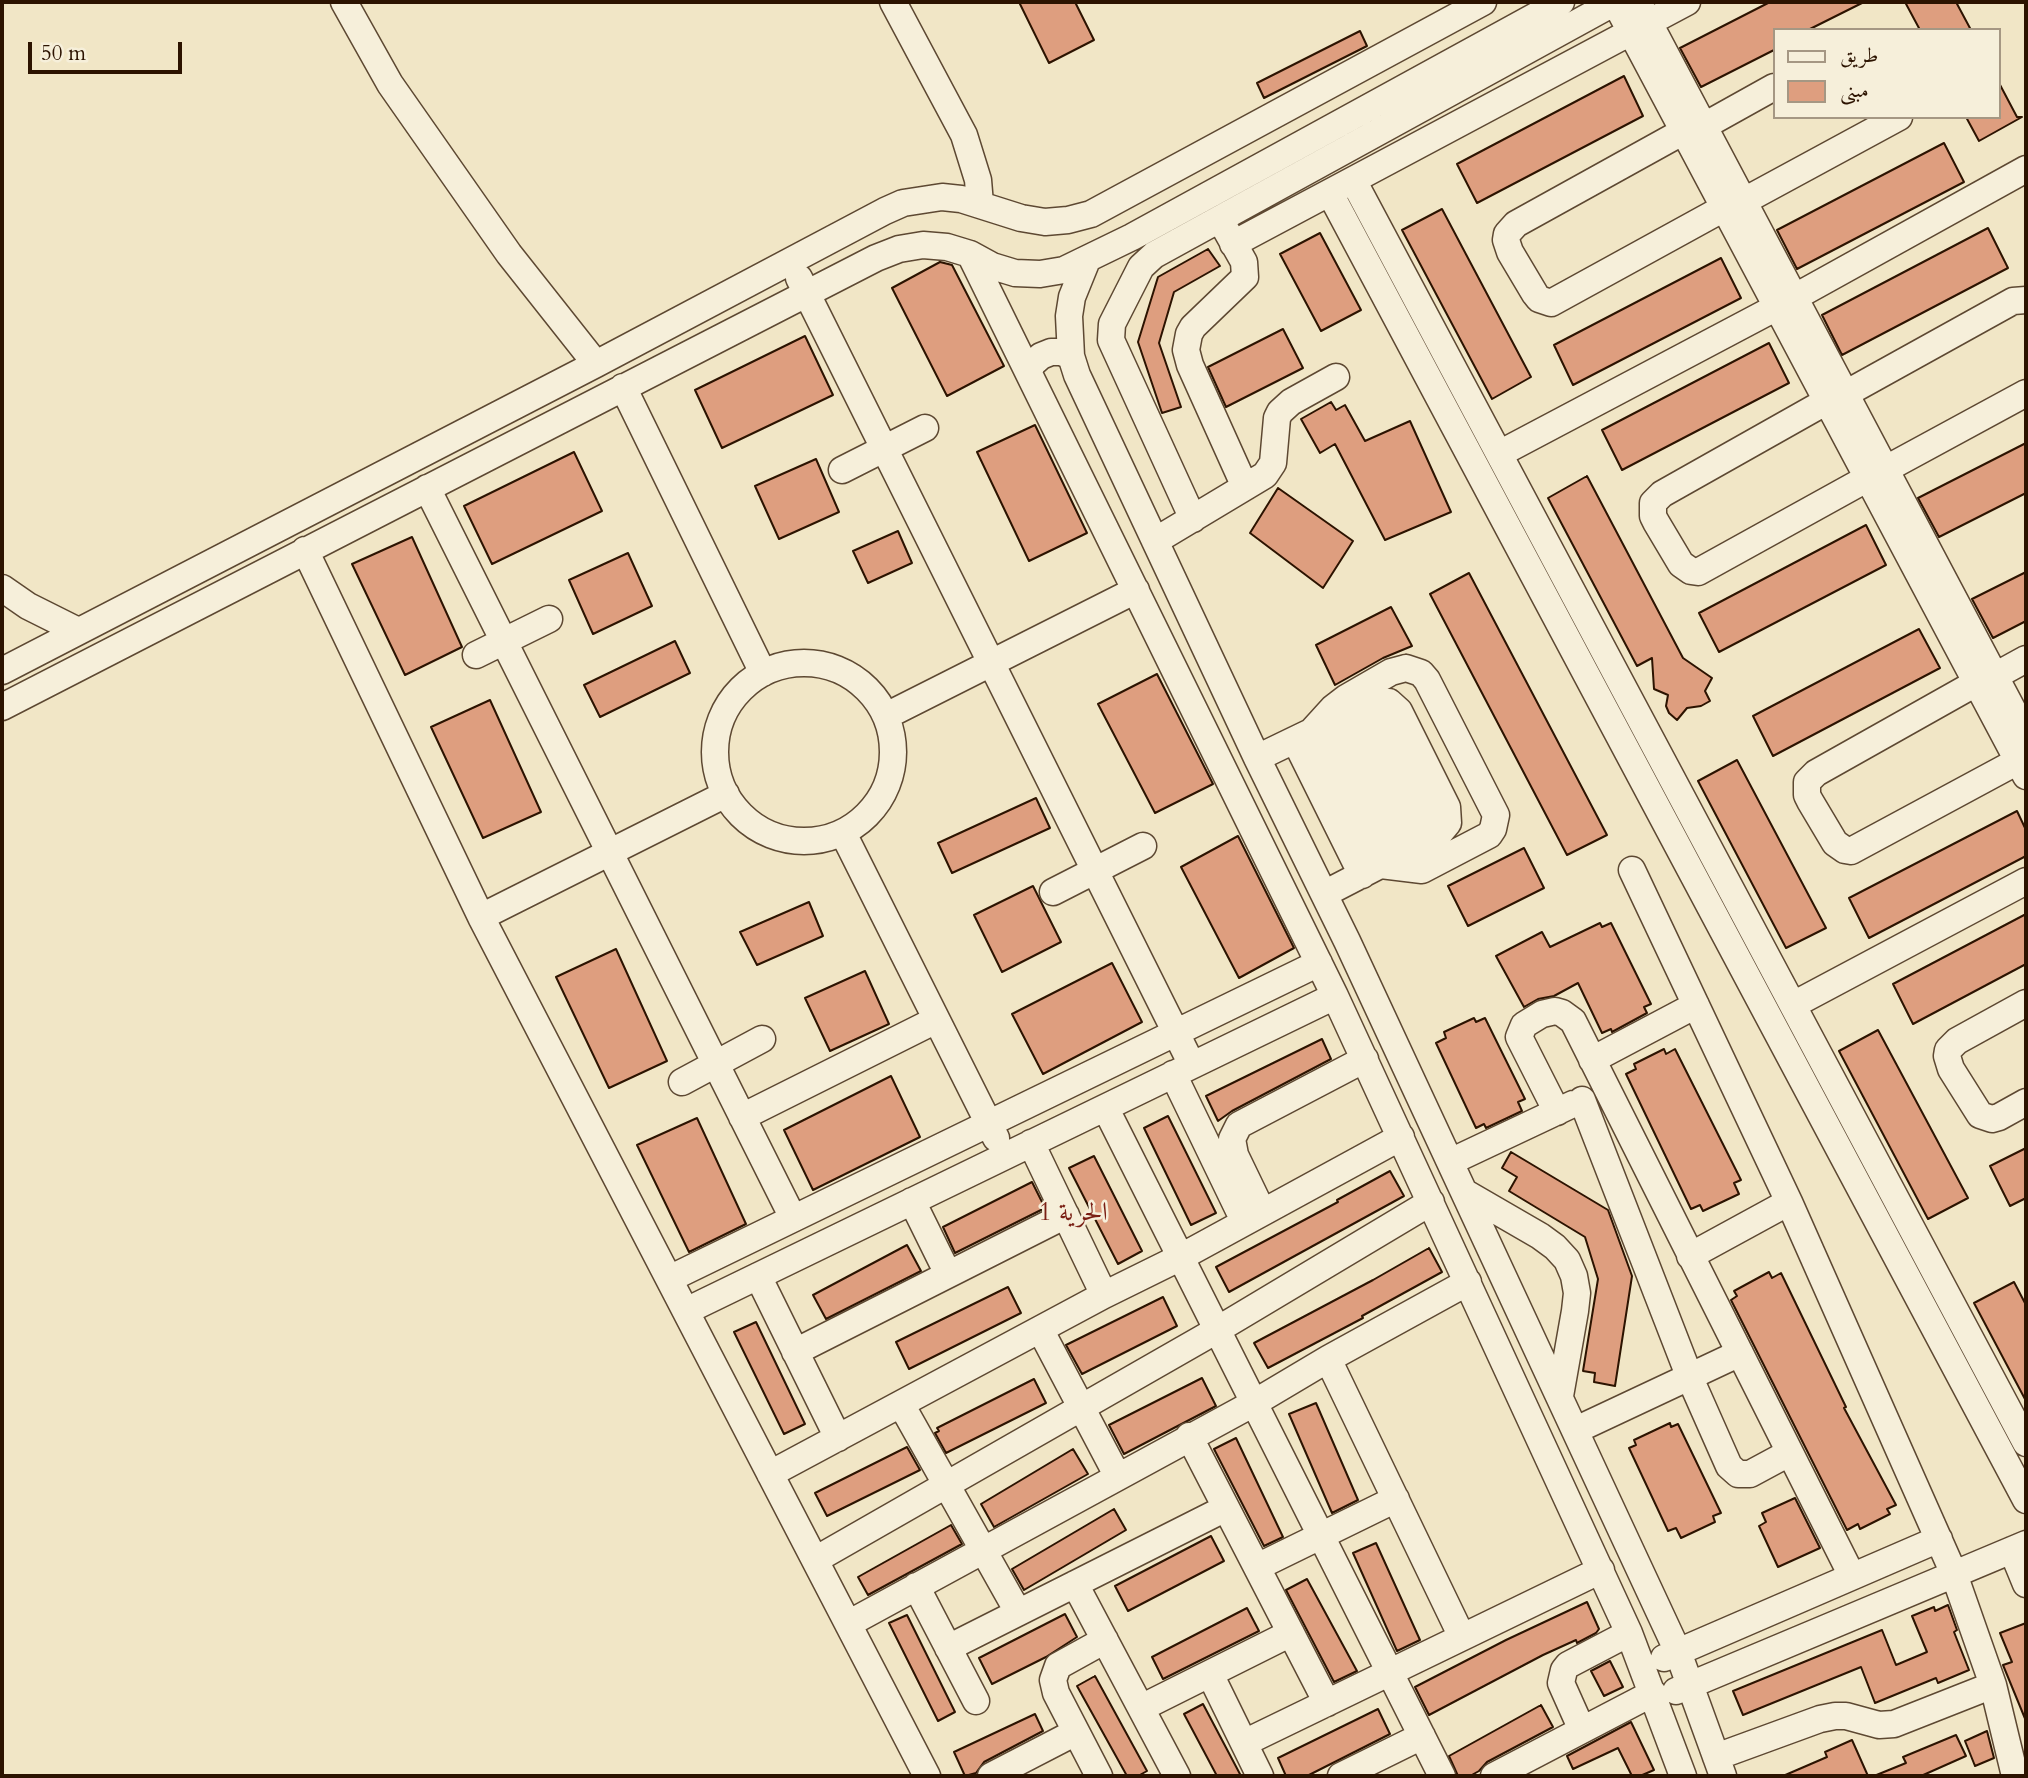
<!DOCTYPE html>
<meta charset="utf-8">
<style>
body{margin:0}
#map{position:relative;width:2028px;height:1778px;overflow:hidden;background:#f1e6c6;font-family:Cardo,Amiri,serif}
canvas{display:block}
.frame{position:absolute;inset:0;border:4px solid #2c1300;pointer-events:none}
.legend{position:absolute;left:1773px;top:28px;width:228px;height:91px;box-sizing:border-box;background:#f6efda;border:2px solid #a59783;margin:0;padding:9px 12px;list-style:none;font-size:21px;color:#2c1300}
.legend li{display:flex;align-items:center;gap:14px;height:35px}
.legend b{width:35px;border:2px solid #a59783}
.scale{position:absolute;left:28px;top:42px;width:154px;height:32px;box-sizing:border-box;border:4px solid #2c1300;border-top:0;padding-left:9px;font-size:21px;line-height:24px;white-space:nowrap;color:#2c1300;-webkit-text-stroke:5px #f6efda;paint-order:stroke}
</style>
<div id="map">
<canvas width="2028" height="1778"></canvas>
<div class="frame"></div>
<ul class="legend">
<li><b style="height:9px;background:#f6efda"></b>طريق</li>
<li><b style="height:19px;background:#de9e7f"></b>مبنى</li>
</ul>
<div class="scale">50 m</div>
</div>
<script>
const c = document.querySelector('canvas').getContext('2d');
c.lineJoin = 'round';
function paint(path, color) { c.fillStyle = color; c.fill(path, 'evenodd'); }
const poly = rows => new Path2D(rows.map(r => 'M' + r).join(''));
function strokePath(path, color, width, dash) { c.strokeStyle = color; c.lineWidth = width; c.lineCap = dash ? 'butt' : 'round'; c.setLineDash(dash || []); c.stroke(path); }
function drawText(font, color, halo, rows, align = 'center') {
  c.font = font + ' Cardo,Amiri,serif'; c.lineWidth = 5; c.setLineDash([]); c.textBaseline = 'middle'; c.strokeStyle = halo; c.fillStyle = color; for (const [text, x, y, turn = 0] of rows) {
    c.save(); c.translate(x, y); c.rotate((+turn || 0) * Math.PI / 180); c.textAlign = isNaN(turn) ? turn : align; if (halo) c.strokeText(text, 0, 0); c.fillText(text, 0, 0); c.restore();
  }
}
const building = poly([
 [1019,2,1075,2,1094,40,1049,63,1019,2],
 [1770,2,1864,2,1808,30,1774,30,1774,50,1701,87,1680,48,1770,2],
 [1905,2,1956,2,1971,30,1920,30,1905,2],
 [1360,31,1367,46,1264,98,1257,83,1360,31],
 [1624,76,1643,116,1477,203,1457,164,1624,76],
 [1998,81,2017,117,2022,117,1979,141,1966,117,1998,117,1998,81],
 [1944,143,1964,182,1797,269,1777,230,1944,143],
 [1442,209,1531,377,1492,399,1402,230,1442,209],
 [1988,228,2008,268,1842,355,1822,315,1988,228],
 [1320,233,1361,310,1321,331,1280,254,1320,233],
 [1208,249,1220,266,1174,292,1159,343,1181,407,1162,413,1138,342,1158,277,1208,249],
 [1721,258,1741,298,1573,385,1554,345,1721,258],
 [940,262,952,265,1004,366,947,396,892,288,940,262],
 [1283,329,1303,368,1226,407,1208,367,1283,329],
 [805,336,833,395,722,448,695,390,805,336],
 [1769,343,1789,383,1622,470,1602,430,1769,343],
 [1331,402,1336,410,1345,405,1365,441,1410,421,1451,512,1385,540,1335,444,1320,453,1301,419,1331,402],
 [1035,425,1087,533,1029,561,977,452,1035,425],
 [2026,443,2026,493,1939,537,1918,498,2026,443],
 [574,452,602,511,492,564,464,506,574,452],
 [816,459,839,512,779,539,755,486,816,459],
 [1587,476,1683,658,1712,678,1705,691,1710,701,1701,706,1687,708,1677,720,1669,713,1666,706,1668,695,1654,689,1652,658,1637,666,1548,498,1587,476],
 [1278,488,1353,541,1323,588,1250,533,1278,488],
 [1866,525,1886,565,1719,652,1699,613,1866,525],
 [898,531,912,563,868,583,853,551,898,531],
 [412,537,462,647,405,675,352,564,412,537],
 [628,553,652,606,593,634,569,580,628,553],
 [2026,572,2026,621,1993,638,1972,599,2026,572],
 [1469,573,1607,835,1567,855,1430,594,1469,573],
 [1391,607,1412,646,1383,658,1335,685,1316,645,1391,607],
 [1919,629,1940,668,1773,756,1753,716,1919,629],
 [675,641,690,673,600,717,584,685,675,641],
 [1157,674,1213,784,1155,813,1098,704,1157,674],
 [490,700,541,812,483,838,431,727,490,700],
 [1737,760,1826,928,1786,948,1698,781,1737,760],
 [1036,798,1050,828,952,873,938,843,1036,798],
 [2017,811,2026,830,2026,856,1869,938,1849,898,2017,811],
 [1238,836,1294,948,1239,978,1181,867,1238,836],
 [1524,848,1544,888,1468,926,1448,886,1524,848],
 [1033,886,1061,942,1002,972,974,915,1033,886],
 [809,902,823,936,757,965,740,932,809,902],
 [2026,914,2026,964,1913,1024,1893,984,2026,914],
 [1600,923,1602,927,1611,923,1651,1004,1644,1007,1647,1013,1612,1032,1611,1029,1602,1033,1578,983,1554,996,1538,999,1524,1007,1496,956,1542,932,1550,947,1600,923],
 [616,949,667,1061,609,1088,556,977,616,949],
 [1112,963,1142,1022,1043,1074,1012,1014,1112,963],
 [865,971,889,1024,830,1051,805,998,865,971],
 [1474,1018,1476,1022,1485,1018,1525,1099,1518,1102,1522,1111,1486,1128,1484,1124,1476,1128,1436,1043,1446,1038,1444,1032,1474,1018],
 [1878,1030,1968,1198,1928,1219,1839,1051,1878,1030],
 [1322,1039,1331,1059,1232,1111,1218,1121,1206,1096,1322,1039],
 [1664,1049,1666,1054,1675,1049,1741,1180,1734,1183,1739,1194,1703,1211,1700,1205,1691,1209,1626,1074,1636,1069,1634,1064,1664,1049],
 [891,1076,920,1137,813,1190,784,1130,891,1076],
 [1168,1116,1216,1213,1191,1225,1144,1128,1168,1116],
 [697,1118,746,1224,689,1252,637,1145,697,1118],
 [2026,1148,2026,1198,2010,1206,1990,1166,2026,1148],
 [1511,1152,1608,1210,1632,1276,1615,1386,1594,1382,1595,1373,1583,1371,1598,1279,1585,1237,1509,1191,1517,1177,1502,1168,1511,1152],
 [1094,1156,1142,1251,1118,1264,1069,1168,1094,1156],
 [1390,1171,1404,1196,1229,1292,1216,1267,1338,1202,1337,1200,1390,1171],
 [1032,1182,1045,1208,955,1253,943,1227,1032,1182],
 [907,1245,921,1271,826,1319,813,1295,907,1245],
 [1429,1248,1442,1272,1362,1316,1363,1318,1268,1368,1254,1343,1373,1280,1429,1248],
 [1769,1272,1772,1278,1781,1273,1846,1407,1844,1408,1896,1505,1887,1509,1890,1514,1860,1529,1858,1524,1847,1530,1731,1300,1737,1296,1734,1291,1769,1272],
 [2014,1282,2026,1305,2026,1401,1974,1303,2014,1282],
 [1008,1287,1021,1313,909,1369,896,1342,1008,1287],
 [1163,1297,1177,1326,1082,1374,1066,1345,1163,1297],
 [756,1322,805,1424,784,1434,734,1332,756,1322],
 [1202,1378,1216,1406,1124,1454,1109,1425,1202,1378],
 [1034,1379,1046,1403,946,1453,935,1433,939,1431,937,1428,1034,1379],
 [1316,1403,1358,1500,1332,1513,1289,1414,1316,1403],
 [1670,1423,1671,1427,1678,1424,1721,1513,1713,1516,1715,1522,1681,1538,1676,1528,1668,1531,1629,1448,1636,1445,1634,1440,1670,1423],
 [1236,1438,1283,1537,1264,1546,1214,1449,1236,1438],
 [907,1447,920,1470,827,1516,815,1493,907,1447],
 [1073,1449,1088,1474,994,1527,981,1504,1073,1449],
 [1795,1498,1820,1548,1778,1567,1759,1526,1766,1522,1762,1513,1795,1498],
 [1114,1509,1126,1530,1024,1590,1012,1569,1114,1509],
 [951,1525,962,1544,868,1595,858,1577,951,1525],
 [1211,1536,1224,1561,1128,1611,1115,1586,1211,1536],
 [1376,1543,1420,1640,1397,1651,1353,1553,1376,1543],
 [1307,1579,1357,1671,1334,1682,1286,1590,1307,1579],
 [1587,1602,1599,1629,1596,1633,1577,1643,1576,1640,1543,1655,1429,1715,1415,1687,1506,1640,1587,1602],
 [1948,1605,1957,1630,1954,1632,1969,1670,1938,1683,1936,1678,1875,1703,1861,1667,1743,1715,1733,1691,1882,1630,1896,1665,1927,1652,1912,1616,1934,1607,1935,1611,1948,1605],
 [1247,1608,1259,1631,1163,1679,1152,1657,1247,1608],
 [1065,1614,1077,1637,1046,1657,992,1684,979,1658,1065,1614],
 [907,1615,955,1712,938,1721,889,1623,907,1615],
 [2026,1623,2026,1721,2003,1665,2012,1662,2000,1633,2026,1623],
 [1610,1661,1623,1687,1604,1696,1591,1671,1610,1661],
 [1095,1676,1147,1771,1138,1776,1127,1776,1077,1686,1095,1676],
 [1203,1704,1241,1776,1217,1776,1184,1714,1203,1704],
 [1541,1705,1553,1727,1487,1762,1479,1771,1470,1776,1458,1776,1449,1756,1541,1705],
 [1378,1709,1390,1734,1307,1776,1286,1776,1278,1758,1378,1709],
 [1035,1714,1043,1731,984,1762,976,1773,965,1776,954,1752,1035,1714],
 [1631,1722,1654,1770,1640,1776,1632,1776,1618,1748,1573,1769,1567,1756,1631,1722],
 [1987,1731,1994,1758,1975,1766,1965,1741,1987,1731],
 [1956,1735,1966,1756,1921,1776,1874,1776,1906,1763,1903,1757,1956,1735],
 [1852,1740,1868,1776,1783,1776,1827,1757,1825,1752,1852,1740]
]);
const minor = poly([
 [344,2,390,84,509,254,596,364],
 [893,2,964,135,978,180,980,204],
 [1615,2,2026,776],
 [1638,2,2026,735],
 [1704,126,1774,87],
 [1684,131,1516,224,1507,234,1506,240,1510,252,1535,294,1539,299,1551,303,1724,208],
 [1353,180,2026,1443],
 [1330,193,2026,1500],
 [1744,201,1899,117],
 [1226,230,1244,262,1245,277,1193,327,1189,334,1186,350,1190,365,1245,487],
 [1233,244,1687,2],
 [970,254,1335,996,1629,1633,1683,1776],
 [1087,260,1072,297,1069,316,1071,356,1077,375,1257,758,1347,941,1678,1652,1723,1776],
 [799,278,1192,1065],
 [1028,372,1033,363,1041,356,1051,352,1061,352,1071,356],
 [623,387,763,673],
 [1847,393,2013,301,2026,300],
 [1827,401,1662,494,1653,503,1653,516,1656,522,1681,564,1691,571,1698,572,1868,478],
 [1499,454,1777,307,2026,169],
 [1886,469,2026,393],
 [842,470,925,428],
 [427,488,793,1218],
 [1193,519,1111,340,1112,324,1141,267,1154,255,1615,2],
 [1155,541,1265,475,1273,463,1277,418,1280,412,1291,402,1336,377],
 [305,550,481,917,927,1776],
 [2,588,28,606,78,631],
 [476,655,549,619],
 '715 752a89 89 0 1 1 178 0a89 89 0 1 1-178 0Z',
 [1406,668,1421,673,1427,680,1496,815,1493,829,1489,835,1422,870,1381,865,1313,730,1333,708,1346,698,1391,672,1406,668],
 [2,671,596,364,885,211,903,203,942,197,961,199,1021,218,1045,222,1068,220,1091,214,1483,2],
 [1995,676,2026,659],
 [1976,683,1816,773,1807,782,1807,795,1810,801,1835,843,1845,850,1851,851,2018,761],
 [1373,702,1438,835],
 [2,707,876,258,899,249,923,245,947,247,970,254,992,266,1015,273,1040,274,1064,270,1132,237,1561,2],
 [1352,712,1418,846],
 [886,716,1136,590],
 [1334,721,1401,855],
 [1295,740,1362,875],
 [1257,758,1373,702,1389,702,1399,711,1447,807,1448,823,1438,835,1324,894],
 [843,833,996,1138],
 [1632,870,1789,1202,1954,1574,1993,1685,2015,1776],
 [1053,892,1143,846],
 [481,917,726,794],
 [2026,1003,1957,1041,1948,1050,1947,1056,1951,1069,1980,1115,1992,1119,1999,1117,2026,1102],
 [1793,1005,2026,881],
 [1592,1060,1696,1005],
 [1173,1074,1244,1221],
 [682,1082,762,1039],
 [1582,1100,1690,1378,1729,1466,1738,1474,1750,1474,1789,1453],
 [1106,1109,1442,1776],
 [1557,1112,1519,1037,1524,1025,1542,1014,1555,1011,1562,1013,1573,1021,1852,1576],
 [742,1117,936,1020],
 [1031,1143,1104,1295],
 [1450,1162,1573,1104],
 [1464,1192,1540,1236,1555,1247,1567,1260,1574,1276,1577,1293,1575,1311,1560,1396],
 [912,1201,948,1274],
 [1262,1211,1235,1155,1232,1139,1239,1125,1365,1059],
 [1690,1256,1789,1202],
 [758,1276,838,1438],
 [669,1279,1319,963],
 [686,1311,1335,996],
 [1041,1331,1118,1477],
 [795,1352,1066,1215],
 [1328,1359,1462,1637],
 [901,1404,1018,1612],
 [1576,1430,1740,1353],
 [1189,1436,1327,1703],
 [770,1474,1104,1295,1181,1257,1401,1137],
 [2012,1550,2026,1584],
 [815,1560,1217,1330,1431,1202],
 [1257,1567,1396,1499],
 [1075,1584,1177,1776],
 [916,1586,976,1701],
 [848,1624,1254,1403,1328,1359,1468,1282],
 [948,1648,1226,1508],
 [1664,1658,1939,1539],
 [1210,1674,1260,1776],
 [1676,1691,2026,1544],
 [1141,1708,1291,1633],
 [1582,1730,1561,1683,1564,1670,1568,1665,1629,1633],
 [1244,1743,1601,1570],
 [1716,1757,1820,1719,1835,1716,1846,1716,1879,1725,1894,1724,1993,1685],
 [991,1776,1076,1732],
 [1099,1776,1056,1693,1053,1680,1058,1666,1105,1640],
 [1341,1776,1422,1736],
 [1494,1776,1653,1693]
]);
const neighbourhoodNames = [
 ["الحرية 1",1073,1214]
];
paint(building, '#de9e7f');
strokePath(building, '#2c1300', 2);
strokePath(minor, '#5d4832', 29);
strokePath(minor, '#f6efda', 26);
drawText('26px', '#7a1f14', '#f6efda', neighbourhoodNames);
</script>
